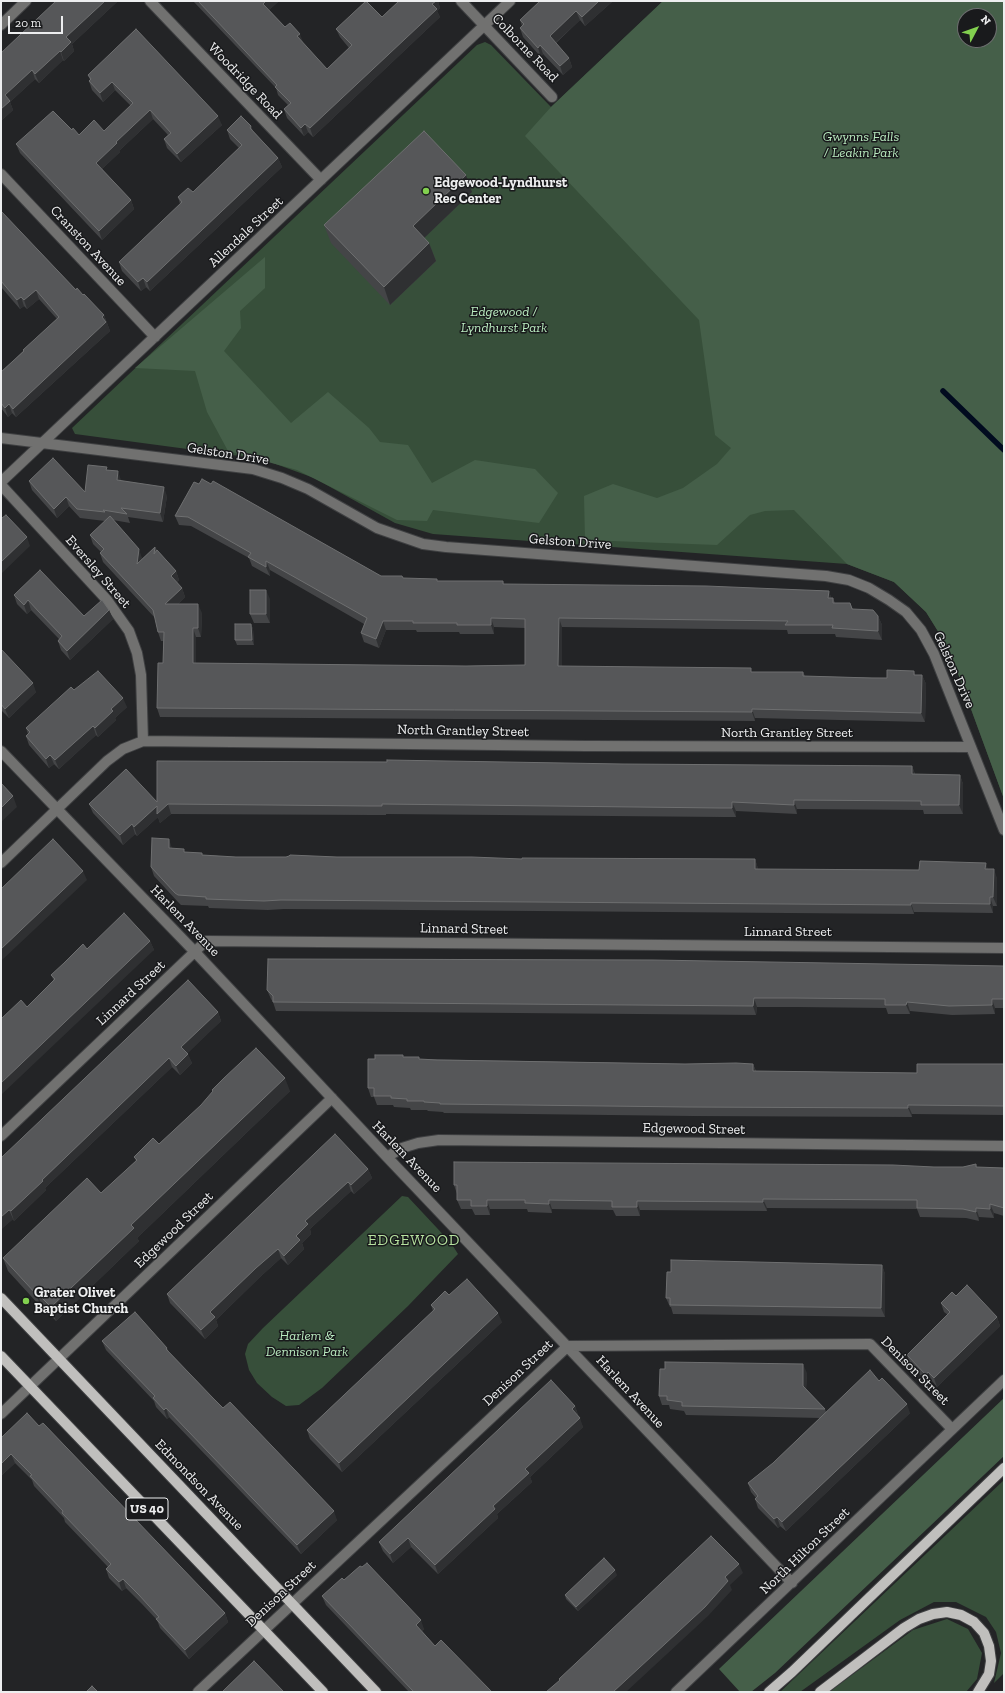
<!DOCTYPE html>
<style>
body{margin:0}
#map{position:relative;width:1005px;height:1693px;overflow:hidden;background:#232426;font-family:"Zilla Slab",serif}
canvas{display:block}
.frame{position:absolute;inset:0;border:2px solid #edeeef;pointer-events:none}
.north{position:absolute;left:957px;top:8px;width:40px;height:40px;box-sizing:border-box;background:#191a1c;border:1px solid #6e6f70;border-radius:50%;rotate:49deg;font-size:11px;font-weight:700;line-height:16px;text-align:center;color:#edeeef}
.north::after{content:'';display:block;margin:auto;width:14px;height:18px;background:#82d04f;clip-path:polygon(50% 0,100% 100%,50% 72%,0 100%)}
.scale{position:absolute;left:8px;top:16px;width:55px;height:18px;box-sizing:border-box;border:2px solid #edeeef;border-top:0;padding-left:5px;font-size:12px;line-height:14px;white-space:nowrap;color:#edeeef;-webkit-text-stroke:3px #191a1c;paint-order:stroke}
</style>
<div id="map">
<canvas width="1005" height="1693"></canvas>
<div class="frame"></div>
<div class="north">N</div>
<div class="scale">20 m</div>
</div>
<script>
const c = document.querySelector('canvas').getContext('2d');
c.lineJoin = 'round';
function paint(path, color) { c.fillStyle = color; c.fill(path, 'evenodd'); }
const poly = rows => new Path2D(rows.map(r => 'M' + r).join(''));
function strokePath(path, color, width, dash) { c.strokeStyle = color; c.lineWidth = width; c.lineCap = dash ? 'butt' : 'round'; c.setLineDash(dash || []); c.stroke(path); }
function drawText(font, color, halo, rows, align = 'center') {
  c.font = font + ' "Zilla Slab",serif'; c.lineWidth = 3; c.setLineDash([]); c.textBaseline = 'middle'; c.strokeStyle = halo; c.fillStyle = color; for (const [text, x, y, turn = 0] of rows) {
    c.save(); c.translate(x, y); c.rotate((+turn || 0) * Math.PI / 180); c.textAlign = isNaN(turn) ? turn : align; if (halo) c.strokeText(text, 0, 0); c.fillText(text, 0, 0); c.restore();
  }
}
const green = poly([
 [663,1,1004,1,1004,799,949,649,926,612,894,582,847,564,433,534,395,523,314,478,262,459,75,434,72,428,477,45,485,42,491,45,551,107],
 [965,16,989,16,989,40,965,40],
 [402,1196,408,1197,451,1243,458,1254,408,1306,322,1388,299,1405,286,1406,272,1397,257,1383,249,1370,245,1354,248,1344,263,1328],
 [1004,1480,1004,1673,994,1683,1001,1653,996,1632,986,1617,956,1602,934,1602,900,1620,800,1692,780,1692],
 [947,1619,968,1629,982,1653,977,1679,966,1692,829,1692,913,1630]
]);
const forest = poly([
 [663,1,1004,1,1004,799,949,649,926,612,894,582,847,564,794,510,765,511,750,515,717,545,585,540,584,496,613,484,657,498,683,488,717,464,731,448,715,435,699,320,525,136,551,107],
 [965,16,989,16,989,40,965,40],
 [265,257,265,288,240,311,241,328,224,351,291,423,328,392,369,428,380,442,408,445,432,483,475,460,535,469,558,493,539,523,433,510,427,521,397,520,297,470,228,451,207,412,195,371,135,368],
 [1004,1398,1004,1456,775,1673,751,1692,740,1692,719,1669]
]);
const stream = poly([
 [943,391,1004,450]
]);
const minor = poly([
 [150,1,321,180],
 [461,1,552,97],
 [1,25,26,1],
 [1,174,155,337],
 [1,438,253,469,282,478,308,489,377,528,423,544,446,547,826,576,849,580,869,588,889,600,906,612,921,630,934,654,1004,830],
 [1,482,510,1],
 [1,485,107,600,129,631,137,653,141,675,143,741],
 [1,751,195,952,387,1157,792,1583],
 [1,863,107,761,123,749,143,741,586,746,971,747],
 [1,1136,206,941,1004,948],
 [387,1157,402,1148,418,1143,439,1140,1004,1146],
 [1,1414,332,1098],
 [198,1692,568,1346,870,1344,952,1429],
 [676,1692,1004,1380]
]);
const major = poly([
 [1,1298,376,1692],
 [1,1356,323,1692],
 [769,1692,792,1672,1004,1468],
 [820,1692,904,1628,919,1619,933,1614,947,1612,961,1615,974,1622,984,1633,989,1646,991,1661,989,1674,978,1692]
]);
const wall = poly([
 [56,1,118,1,72,44,74,51,64,61,63,60,39,83,35,79,10,102,13,110,1,121],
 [193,1,279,1,269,10,285,27,303,42,303,43,327,69,349,48,340,37,336,29,382,17,399,1,438,1,440,8,437,11,440,17,313,137,308,132,304,136,287,118,284,109,288,105,278,95,276,88],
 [540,1,613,1,585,26,580,20,556,43,569,58,572,67,563,75,543,54,541,57,523,37,520,28,522,26,520,20],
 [136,29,222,125,181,162,167,148,164,139,168,135,153,119,120,150,120,152,102,169,131,200,134,209,102,240,20,153,16,144,72,130,79,135,104,131,131,106,115,90,103,102,92,90,89,81,90,80,88,75],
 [251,126,253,131,278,158,282,167,150,291,146,287,141,291,122,271,119,262,180,204,178,197,193,192,239,148,230,139,227,130],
 [472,192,424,238,429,243,436,261,390,305,331,243,324,225],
 [1,211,76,290,104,315,110,331,16,417,12,413,8,417,1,408,1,372,23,351,23,350,57,319,39,299,27,309,24,306,20,309,1,287],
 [108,470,121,480,121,481,167,496,163,522,128,517,130,523,113,520,142,558,142,559,155,547,157,550,176,571,179,580,177,582,182,588,185,597,178,604,202,613,201,637,196,637,196,663,466,666,525,665,525,628,494,627,494,634,460,634,459,632,417,632,416,630,386,630,379,648,364,642,361,633,364,624,270,570,270,576,252,566,249,558,191,526,179,525,175,516,194,482,381,576,403,578,437,581,503,581,504,584,829,591,831,598,833,598,835,603,850,603,853,609,878,616,882,625,882,640,836,637,835,634,788,634,787,630,562,627,562,666,753,672,803,672,805,676,887,678,914,671,915,675,922,675,926,684,925,722,755,718,755,721,160,717,157,708,163,663,163,641,161,641,158,632,155,618,103,562,100,553,101,552,93,544,90,535,105,521,80,518,69,506,57,518,32,490,29,481,85,492],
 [14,595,84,616,109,610,113,619,70,660,61,650,58,641,59,639,31,610,27,614,17,604],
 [270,599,270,623,254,623,250,614],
 [251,624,253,629,254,645,237,645,235,640],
 [1,649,36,692,9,718,1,710],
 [74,690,127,707,115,718,116,720,98,737,96,735,59,769,54,764,49,768,29,745,26,736,28,734,26,728],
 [622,764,912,766,915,774,960,775,963,784,963,814,924,814,923,810,797,809,797,814,736,811,736,817,723,817,386,814,386,815,373,815,171,814,160,823,158,817,137,836,135,834,123,845,93,813,89,804,157,802],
 [172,848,185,852,203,855,236,857,522,859,755,859,758,869,919,870,988,869,997,878,997,906,993,906,993,913,914,912,914,914,284,909,268,910,209,908,208,906,181,905,178,902,154,876,151,867],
 [150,941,154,950,27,1007,54,981,51,975,87,949],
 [1004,966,1004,1008,995,1008,995,1014,952,1015,910,1011,910,1014,888,1014,886,1008,797,1007,757,1007,756,1015,276,1011,273,1002,271,999,267,990],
 [218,1012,221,1021,187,1053,192,1063,180,1075,172,1067,45,1188,46,1190,14,1221,13,1219,1,1229,1,1158],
 [403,1055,403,1057,420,1059,685,1064,753,1064,756,1071,917,1073,1004,1064,1004,1115,912,1114,912,1117,692,1116,444,1113,443,1112,428,1111,427,1110,411,1110,410,1108,394,1107,393,1105,377,1105,374,1097,371,1097,368,1088,375,1059],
 [212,1090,290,1091,137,1238,139,1241,56,1321,42,1306,41,1307,8,1271,3,1258,101,1193,136,1161,134,1157,159,1144,201,1105,213,1092],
 [976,1164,977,1167,1004,1168,1004,1216,994,1213,994,1218,979,1217,979,1221,966,1218,920,1217,917,1209,767,1208,767,1211,640,1210,640,1216,616,1216,613,1210,552,1209,552,1213,528,1212,527,1209,490,1209,490,1215,475,1215,472,1209,461,1209,457,1200,457,1194,454,1185,934,1167,963,1167],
 [368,1169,372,1178,354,1194,351,1191,310,1229,311,1234,302,1243,304,1249,288,1265,281,1258,260,1277,216,1320,218,1326,205,1339,170,1303,167,1294],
 [882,1265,885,1274,885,1317,673,1314,671,1307,670,1307,666,1298],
 [956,1296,997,1317,1000,1326,937,1387,932,1381,929,1384,910,1364,907,1355,948,1315,944,1312,941,1303],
 [431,1305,502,1322,342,1472,310,1439,307,1430,433,1311],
 [102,1341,167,1348,169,1352,213,1398,337,1520,301,1554,169,1417,167,1419,156,1407,154,1401,106,1350],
 [807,1373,806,1389,825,1409,826,1412,910,1413,786,1531,780,1526,778,1528,758,1508,755,1499,756,1498,751,1492,748,1483,773,1463,820,1418,686,1415,684,1411,670,1409,669,1405,662,1405,659,1396],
 [575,1406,578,1415,577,1415,583,1427,530,1477,532,1482,497,1514,498,1518,438,1574,411,1547,393,1563,383,1551,379,1542],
 [39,1426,225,1613,228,1622,189,1659,160,1628,157,1620,142,1604,126,1588,122,1591,109,1578,106,1569,108,1567,65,1522,64,1518,34,1486,32,1480,15,1463,2,1475,1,1474,1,1438],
 [362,1567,424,1629,422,1631,435,1646,492,1692,409,1692,326,1605,322,1596],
 [617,1575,578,1611,566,1599,565,1595]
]);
const shadedWall = poly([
 [105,1,118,1,72,44,74,51,64,61,61,52,66,37],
 [266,1,279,1,266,13,263,4],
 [436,1,438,1,440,8,437,11,440,17,313,137,310,128],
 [599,1,613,1,585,26,582,17],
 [576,11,580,20,553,45,550,36],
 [300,34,303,42,300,45,297,36],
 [540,45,543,54,541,57,538,48],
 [60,51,63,60,39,83,35,74],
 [569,58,572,67,563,75,560,66],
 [32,70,35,79,10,102,13,110,1,121,1,109,5,95],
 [112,82,115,90,103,102,100,93],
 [150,110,153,119,120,150,120,152,99,172,96,163,116,142],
 [218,116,222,125,181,162,177,154],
 [305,124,308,132,304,136,301,128],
 [278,158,282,167,150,291,147,282],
 [466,175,472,192,419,243,413,226],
 [131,200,134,209,102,240,99,231],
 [429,243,436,261,390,305,384,287],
 [143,278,146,287,141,291,138,282],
 [36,290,39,299,27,309,24,300],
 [21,297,24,306,20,309,17,300],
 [104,315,110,331,16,417,13,409],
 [9,404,12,413,8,417,5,408],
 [118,471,121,480,120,489,117,480],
 [164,487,167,496,163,522,160,513],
 [66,497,69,506,57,518,54,509],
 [27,537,30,546,1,574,1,562],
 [139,549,142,558,140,573,137,564],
 [266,561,270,570,270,576,266,567],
 [176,571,179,580,174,585,171,576],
 [182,588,185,597,168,614,165,604],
 [266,590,270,599,270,623,266,614],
 [829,591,832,600,828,598],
 [28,600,31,610,27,614,24,605],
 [198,604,202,613,201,637,198,628],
 [109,610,113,619,70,660,67,651],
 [878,616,882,625,882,640,878,631],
 [491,618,494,627,494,634,491,625],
 [559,618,562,627,562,675,558,666],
 [383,621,386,630,379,648,376,639],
 [251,624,253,629,254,645,252,640],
 [193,628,196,637,196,672,193,663],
 [922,675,926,684,925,722,921,713],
 [33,683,36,692,9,718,5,709],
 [123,698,127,707,115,718,116,720,98,737,95,728,111,709],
 [752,709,755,718,755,721,752,712],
 [93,726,96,735,59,769,55,760],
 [50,755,54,764,49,768,46,759],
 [912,766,915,775,912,774],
 [960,775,963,784,963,814,959,805],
 [13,796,17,807,1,822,1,808],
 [794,800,797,809,797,814,794,805],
 [732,802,736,811,736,817,732,808],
 [168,804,171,814,160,823,158,817,137,836,134,827,157,806],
 [132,824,135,834,123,845,120,835],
 [169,839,172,848,169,848],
 [755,859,758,868,758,878,755,869],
 [986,863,989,872,985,869],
 [994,869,997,878,997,906,993,897],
 [83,871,87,880,1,961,1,949],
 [990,897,993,906,993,913,990,904],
 [911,903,914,912,914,914,911,905],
 [150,941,154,950,1,1095,1,1083],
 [754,998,757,1007,756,1015,753,1006],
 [992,999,995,1008,995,1014,992,1005],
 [907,1002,910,1011,910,1014,906,1005],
 [218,1012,221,1021,185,1056,181,1047],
 [188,1054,192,1063,180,1075,176,1066],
 [169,1058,172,1067,45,1188,46,1190,14,1221,11,1211,42,1180],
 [753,1064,756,1073,753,1071],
 [285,1078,290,1091,137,1238,139,1241,56,1321,51,1307,131,1225],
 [908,1105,912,1114,912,1117,908,1108],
 [368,1169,372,1178,354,1194,351,1185],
 [348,1182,351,1191,310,1229,311,1234,302,1243,304,1249,288,1265,284,1256,305,1221],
 [763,1199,767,1208,767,1211,763,1202],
 [487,1200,490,1209,490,1215,487,1206],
 [549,1200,552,1209,552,1213,549,1204],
 [637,1201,640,1210,640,1216,637,1207],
 [990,1204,994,1213,994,1218,990,1209],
 [976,1208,979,1217,979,1221,976,1212],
 [9,1210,13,1219,2,1229,1,1227,1,1217],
 [278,1249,281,1258,260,1277,216,1320,218,1326,205,1339,201,1330,210,1312,256,1268],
 [882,1265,885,1274,885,1317,881,1308],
 [37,1293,42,1306,41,1307,36,1294],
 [498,1313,502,1322,342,1472,339,1463],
 [997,1317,1000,1326,937,1387,934,1378],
 [803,1364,807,1373,806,1395,803,1386],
 [928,1372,932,1381,929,1384,926,1375],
 [907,1404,910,1413,786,1531,782,1522],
 [575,1406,578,1415,575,1418,572,1409],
 [166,1408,169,1417,167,1419,164,1410],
 [580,1418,583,1427,530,1477,532,1482,497,1514,498,1518,438,1574,435,1565,493,1506,525,1469],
 [11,1454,15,1463,2,1475,1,1472,1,1464],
 [334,1511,337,1520,301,1554,297,1545],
 [777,1517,780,1526,778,1528,774,1519],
 [408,1538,411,1547,393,1563,390,1554],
 [739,1564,743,1573,730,1585,732,1590,708,1616,626,1692,613,1692,725,1577],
 [615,1570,617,1575,578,1611,576,1607],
 [123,1579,126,1588,122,1591,119,1582],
 [225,1613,228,1622,189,1659,185,1650],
 [421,1620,424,1629,419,1634,416,1625]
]);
const building = poly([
 [56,1,105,1,66,37,71,42,61,52,60,51,35,74,32,70,5,95,10,101,1,109,1,53,56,1],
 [198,1,266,1,263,4,285,27,290,23,300,34,297,36,327,69,352,45,336,29,366,1,382,17,399,1,436,1,432,4,437,9,310,128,305,124,301,128,284,109,291,103,275,87,277,85,198,1],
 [540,1,599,1,582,17,576,11,550,36,569,58,560,66,540,45,538,48,520,28,524,24,520,20,540,1],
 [136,29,218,116,177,154,164,139,171,133,150,110,116,142,117,143,96,163,131,200,99,231,16,144,53,111,72,130,73,128,79,135,94,120,104,131,133,103,112,82,100,93,89,81,91,79,88,75,136,29],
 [241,116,251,126,250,128,278,158,147,282,143,278,138,282,119,262,182,202,178,197,188,188,193,192,242,145,227,130,241,116],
 [424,131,466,175,413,226,429,243,384,287,324,225,424,131],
 [1,211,76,290,77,288,83,295,84,294,104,315,102,317,106,322,13,409,9,404,5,408,1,403,1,372,24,351,23,350,59,317,36,290,24,300,21,297,17,300,1,281,1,211],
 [53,458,85,492,88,465,107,467,106,470,118,471,117,480,164,487,160,513,121,508,127,514,103,510,105,512,77,509,66,497,54,509,29,481,53,458],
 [202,479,211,484,213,481,381,576,402,576,403,578,437,579,437,581,503,581,503,584,706,586,829,591,828,598,833,598,833,603,850,603,852,609,873,610,878,616,878,631,832,628,833,625,785,625,788,621,559,618,558,666,751,668,751,672,803,672,803,676,872,678,887,678,887,670,914,671,914,675,922,675,921,713,752,709,752,712,157,708,158,663,163,663,164,632,158,632,153,610,100,553,104,549,90,535,110,516,139,549,137,564,155,547,154,554,157,550,176,571,171,576,182,588,165,604,198,604,198,628,193,628,193,663,466,666,525,665,525,619,491,618,491,625,457,625,457,623,413,623,413,621,383,621,376,639,361,633,367,618,266,561,266,567,248,557,251,553,188,517,175,516,194,482,199,484,202,479],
 [6,515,27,537,1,562,1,517,2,518,6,515],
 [40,570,84,616,102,600,109,610,67,651,58,641,62,636,39,612,28,600,24,605,14,595,40,570],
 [250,590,266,590,266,614,250,614,250,590],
 [235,624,251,624,252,640,235,640,235,624],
 [1,649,33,683,5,709,1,704,1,649],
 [98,671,123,698,111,709,113,711,95,728,93,726,55,760,50,755,46,759,26,736,30,732,26,728,71,687,74,690,98,671],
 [387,760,622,764,912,766,912,774,960,775,959,805,921,805,921,801,794,800,794,805,732,802,732,808,720,808,382,804,382,806,370,806,168,804,157,814,157,806,134,827,132,824,120,835,89,804,126,769,157,802,157,761,387,762,387,760],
 [1,783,13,796,1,808,1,783],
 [152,838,169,839,169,848,184,849,184,852,202,853,202,855,236,857,286,857,289,856,290,855,337,857,472,857,522,859,522,858,755,859,755,869,919,870,920,861,986,863,985,869,994,869,993,897,990,897,990,904,911,903,911,905,281,900,264,901,206,899,206,897,178,895,175,893,151,867,152,838],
 [53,839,83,871,1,949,1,889,53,839],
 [124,913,150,941,1,1083,1,1019,21,1000,27,1007,55,979,51,975,64,963,83,944,87,949,124,913],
 [268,959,653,960,1004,966,1004,999,992,999,992,1005,949,1006,907,1002,906,1005,885,1005,885,999,794,998,754,998,753,1006,273,1002,273,996,267,990,268,959],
 [188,980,218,1012,181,1047,188,1054,176,1066,169,1058,42,1180,43,1181,11,1211,9,1210,1,1217,1,1158,188,980],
 [256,1048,285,1078,131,1225,134,1228,51,1307,37,1293,36,1294,3,1258,87,1178,101,1193,137,1160,134,1157,153,1138,159,1144,201,1105,213,1091,212,1090,224,1078,256,1048],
 [375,1055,403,1055,403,1057,419,1057,419,1059,437,1060,685,1064,736,1063,753,1064,753,1071,917,1073,917,1064,1004,1064,1004,1106,908,1105,908,1108,688,1107,440,1104,440,1103,424,1102,424,1101,407,1101,407,1099,391,1098,391,1096,374,1096,374,1088,368,1088,368,1059,375,1059,375,1055],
 [335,1134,368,1169,351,1185,348,1182,305,1221,308,1224,296,1236,300,1240,284,1256,278,1249,256,1268,210,1312,215,1317,201,1330,167,1294,335,1134],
 [454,1162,893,1165,934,1167,963,1167,976,1164,976,1167,1004,1168,1004,1208,990,1204,990,1209,976,1208,976,1212,963,1209,917,1208,917,1200,763,1199,763,1202,637,1201,637,1207,612,1207,612,1201,549,1200,549,1204,525,1203,525,1200,487,1200,487,1206,471,1206,471,1200,457,1200,457,1185,454,1185,454,1162],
 [671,1260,882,1265,881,1308,670,1305,670,1298,666,1298,667,1272,671,1272,671,1260],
 [467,1279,498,1313,339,1463,307,1430,435,1309,431,1305,445,1291,449,1295,467,1279],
 [967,1285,997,1317,934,1378,928,1372,926,1375,907,1355,950,1312,941,1303,952,1292,956,1296,967,1285],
 [135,1312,167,1348,166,1349,213,1398,223,1408,230,1402,334,1511,297,1545,166,1408,164,1410,153,1398,155,1396,102,1341,135,1312],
 [665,1362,803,1364,803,1386,825,1409,682,1406,682,1402,667,1400,667,1396,659,1396,660,1369,665,1369,665,1362],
 [870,1370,879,1381,882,1378,907,1404,782,1522,777,1517,774,1519,755,1499,758,1496,748,1483,773,1463,870,1370],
 [551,1380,575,1406,572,1409,580,1418,525,1469,529,1473,493,1506,495,1509,435,1565,408,1538,390,1554,379,1542,551,1380],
 [27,1413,39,1426,43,1423,225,1613,185,1650,156,1619,159,1617,139,1595,123,1579,119,1582,106,1569,111,1564,62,1513,63,1511,30,1476,32,1475,11,1454,1,1464,1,1438,27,1413],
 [711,1536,739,1564,725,1577,728,1581,705,1607,613,1692,546,1692,560,1680,559,1679,711,1536],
 [604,1558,615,1570,576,1607,565,1595,604,1558],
 [367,1563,421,1620,416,1625,435,1646,441,1640,492,1692,414,1692,322,1596,342,1578,344,1580,360,1566,362,1567,367,1563],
 [254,1661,284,1692,222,1692,254,1661],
 [92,1686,98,1692,86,1692,92,1686]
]);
const markers = [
 [426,191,4,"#82d04f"],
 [26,1301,4,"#82d04f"]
];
const shields = [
 [147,1509,42]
];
const shieldNames = [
 ["US 40",147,1509]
];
const streetNames = [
 ["Colborne Road",525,48,46],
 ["Woodridge Road",245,81,46],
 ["Allendale Street",246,232,-43],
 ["Cranston Avenue",88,246,47],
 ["Gelston Drive",228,454,9],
 ["Gelston Drive",570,542,4],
 ["Eversley Street",98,572,49],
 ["Gelston Drive",954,670,66],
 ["North Grantley Street",463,731,1],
 ["North Grantley Street",787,733],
 ["Harlem Avenue",185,921,46],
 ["Linnard Street",464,929,1],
 ["Linnard Street",788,932],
 ["Linnard Street",131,993,-43],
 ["Edgewood Street",694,1129,1],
 ["Harlem Avenue",407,1157,46],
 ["Edgewood Street",174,1230,-44],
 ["Denison Street",915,1371,45],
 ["Denison Street",518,1373,-43],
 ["Harlem Avenue",630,1392,47],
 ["Edmondson Avenue",199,1485,46],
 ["North Hilton Street",805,1551,-44],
 ["Denison Street",281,1594,-43]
];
const parkNames = [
 ["Gwynns Falls",861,137],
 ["/ Leakin Park",861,153],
 ["Edgewood /",504,312],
 ["Lyndhurst Park",504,328],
 ["Harlem &",307,1336],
 ["Dennison Park",307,1352]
];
const poiNames = [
 ["Edgewood-Lyndhurst",434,183],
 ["Rec Center",434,199],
 ["Grater Olivet",34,1293],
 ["Baptist Church",34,1309]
];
const neighbourhoodNames = [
 ["EDGEWOOD",414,1241]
];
paint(green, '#374f3a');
paint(forest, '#455f49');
strokePath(stream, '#010b1f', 5.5);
strokePath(minor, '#3f4042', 12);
strokePath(major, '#3f4042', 12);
strokePath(minor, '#717170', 10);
strokePath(major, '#c0bfbd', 10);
paint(wall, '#444547');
paint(shadedWall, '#2f3032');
paint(building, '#565759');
strokePath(building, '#6e6f70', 1);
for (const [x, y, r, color] of markers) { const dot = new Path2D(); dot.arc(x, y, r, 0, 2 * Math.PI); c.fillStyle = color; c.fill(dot); strokePath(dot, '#191a1c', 1.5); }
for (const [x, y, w] of shields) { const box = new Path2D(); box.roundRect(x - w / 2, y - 11, w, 22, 3); c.fillStyle = '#191a1c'; c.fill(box); strokePath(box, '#edeeef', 1); }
drawText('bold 13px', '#edeeef', null, shieldNames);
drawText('14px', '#edeeef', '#191a1c', streetNames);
drawText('italic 14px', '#b9eabf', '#191a1c', parkNames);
drawText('bold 14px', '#edeeef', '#191a1c', poiNames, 'left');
c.letterSpacing = '1px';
drawText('15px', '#b7e3a0', '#191a1c', neighbourhoodNames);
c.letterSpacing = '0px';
</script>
